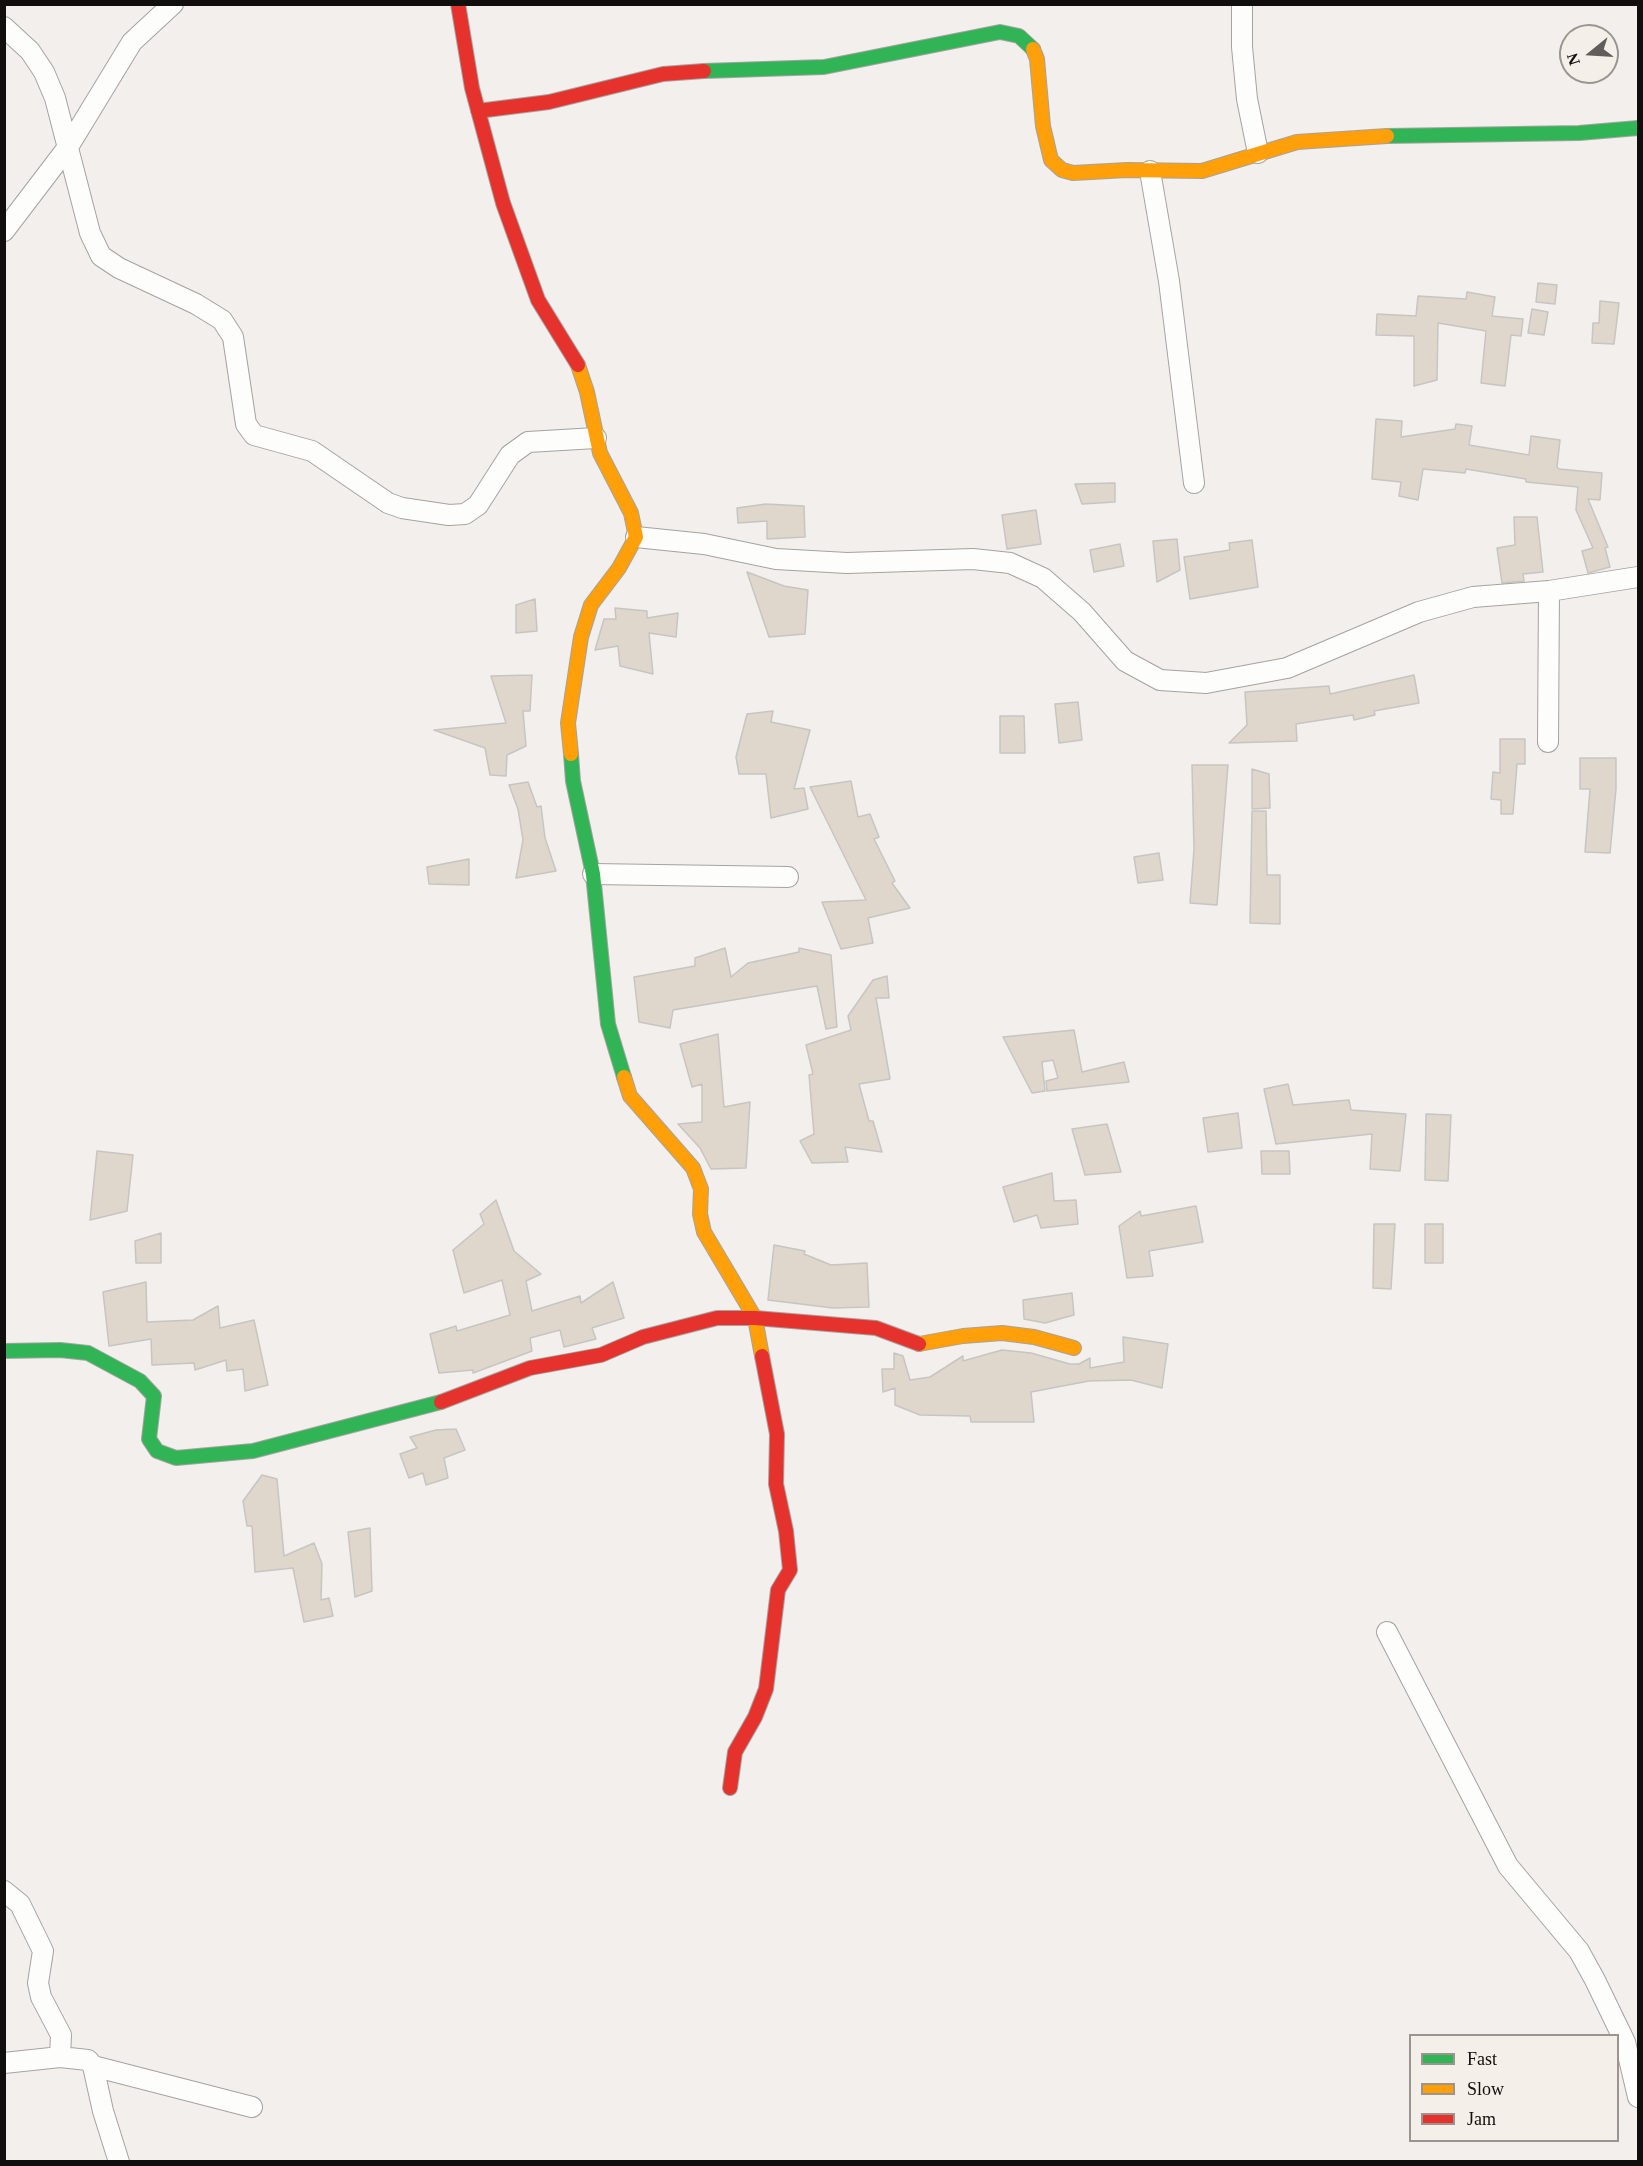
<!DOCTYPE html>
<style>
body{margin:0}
#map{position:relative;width:1643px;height:2166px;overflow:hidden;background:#f2efec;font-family:"Times New Roman",serif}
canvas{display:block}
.frame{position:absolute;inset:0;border:6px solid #110f0d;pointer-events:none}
.legend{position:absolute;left:1409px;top:2034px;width:210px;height:108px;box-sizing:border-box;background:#f5efe9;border:2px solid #9a9591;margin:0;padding:8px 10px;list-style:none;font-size:18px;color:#110f0d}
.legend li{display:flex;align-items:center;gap:12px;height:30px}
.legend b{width:30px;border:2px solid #9a9591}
.north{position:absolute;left:1559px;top:24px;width:60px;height:60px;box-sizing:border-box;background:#f5efe9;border:2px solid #9a9591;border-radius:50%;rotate:252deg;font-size:16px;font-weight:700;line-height:24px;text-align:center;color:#110f0d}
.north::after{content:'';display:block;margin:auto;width:21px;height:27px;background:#605d5b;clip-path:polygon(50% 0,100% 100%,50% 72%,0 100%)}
</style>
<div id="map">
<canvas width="1643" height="2166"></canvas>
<div class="frame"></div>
<ul class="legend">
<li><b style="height:8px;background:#30b455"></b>Fast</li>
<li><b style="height:8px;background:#ff9f0a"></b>Slow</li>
<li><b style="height:8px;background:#e5322d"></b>Jam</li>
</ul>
<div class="north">N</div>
</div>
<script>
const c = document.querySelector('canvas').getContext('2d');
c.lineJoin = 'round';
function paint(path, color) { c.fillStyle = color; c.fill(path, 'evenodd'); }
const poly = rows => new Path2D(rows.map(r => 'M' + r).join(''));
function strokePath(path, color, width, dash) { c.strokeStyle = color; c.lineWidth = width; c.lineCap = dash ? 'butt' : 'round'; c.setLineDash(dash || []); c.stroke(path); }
const building = poly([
 [1538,283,1557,285,1555,304,1536,302,1538,283],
 [1467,292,1495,297,1492,316,1523,319,1521,336,1511,335,1505,386,1481,383,1486,331,1438,323,1437,380,1414,386,1414,336,1376,335,1377,314,1416,316,1418,296,1466,299,1467,292],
 [1600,301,1619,303,1614,344,1592,343,1593,323,1599,323,1600,301],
 [1532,309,1548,312,1544,335,1528,333,1532,309],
 [1376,419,1402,421,1401,437,1455,429,1456,424,1472,426,1469,445,1529,455,1531,436,1560,440,1557,467,1559,469,1602,473,1600,500,1588,499,1608,547,1605,548,1610,567,1588,573,1582,551,1593,548,1576,510,1578,487,1526,482,1526,479,1466,469,1465,473,1423,469,1418,500,1399,496,1401,482,1372,479,1376,419],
 [1115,483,1115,502,1082,504,1075,484,1115,483],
 [766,504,804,506,805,537,767,539,767,521,738,523,737,508,766,504],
 [1036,510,1041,544,1007,549,1002,515,1036,510],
 [1514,517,1537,517,1543,572,1523,574,1524,581,1502,583,1497,548,1515,545,1514,517],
 [1177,539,1180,570,1157,582,1153,541,1177,539],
 [1252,540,1258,587,1190,599,1184,557,1230,550,1229,543,1252,540],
 [1120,544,1124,566,1094,572,1090,550,1120,544],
 [747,572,784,586,808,590,805,634,769,637,747,572],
 [535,599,537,631,516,633,516,605,535,599],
 [615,608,647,611,647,618,678,613,676,637,649,633,653,674,620,666,618,646,595,650,604,619,616,619,615,608],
 [532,675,530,711,523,711,526,746,507,755,506,776,490,775,485,748,434,730,506,723,491,676,532,675],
 [1414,675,1419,703,1374,711,1375,715,1354,720,1353,715,1296,724,1297,741,1229,743,1247,725,1245,692,1329,686,1330,694,1414,675],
 [1078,702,1082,740,1059,743,1055,704,1078,702],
 [773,711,771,722,810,730,794,789,804,788,808,809,771,818,766,774,739,774,736,757,747,714,773,711],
 [1000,716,1024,716,1025,753,1000,753,1000,716],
 [1500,739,1525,739,1525,764,1517,764,1513,814,1501,814,1501,800,1491,799,1493,772,1500,773,1500,739],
 [1580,758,1616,758,1616,789,1610,853,1585,852,1590,789,1580,789,1580,758],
 [1192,765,1228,765,1217,905,1190,903,1194,849,1192,765],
 [1252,769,1269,774,1270,808,1252,809,1252,769],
 [851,781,858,817,870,814,879,837,874,839,895,881,892,883,910,908,868,918,873,943,841,949,822,902,866,900,810,787,851,781],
 [528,782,537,807,541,806,545,838,556,871,516,878,523,840,518,809,509,785,528,782],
 [1252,811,1266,811,1267,875,1280,875,1280,924,1250,923,1252,811],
 [1159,853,1163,880,1138,883,1134,857,1159,853],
 [469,859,469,885,429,884,427,867,469,859],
 [725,948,731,977,748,963,799,952,799,948,831,955,837,1027,826,1029,817,986,673,1010,670,1028,639,1022,634,977,695,966,695,958,725,948],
 [887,976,889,998,876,998,890,1079,859,1084,869,1121,873,1121,882,1152,845,1147,848,1162,812,1163,800,1141,814,1134,809,1075,813,1074,806,1045,851,1030,848,1016,873,980,887,976],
 [1074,1030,1082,1072,1124,1062,1129,1082,1047,1091,1046,1081,1058,1078,1053,1060,1042,1062,1045,1091,1032,1093,1003,1037,1074,1030],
 [718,1034,724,1107,750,1102,746,1168,711,1169,700,1148,678,1124,702,1122,702,1084,692,1087,680,1044,718,1034],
 [1288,1084,1293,1105,1349,1100,1351,1110,1406,1114,1400,1171,1370,1169,1372,1134,1276,1144,1264,1089,1288,1084],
 [1238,1113,1242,1148,1208,1152,1203,1118,1238,1113],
 [1426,1114,1451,1115,1448,1181,1425,1180,1426,1114],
 [1107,1124,1121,1172,1085,1175,1072,1129,1107,1124],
 [97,1151,133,1155,127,1211,90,1220,97,1151],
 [1261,1151,1289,1151,1290,1174,1262,1174,1261,1151],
 [1052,1173,1054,1201,1076,1200,1078,1224,1041,1228,1037,1215,1014,1222,1003,1187,1052,1173],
 [496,1200,514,1251,541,1274,526,1281,532,1311,580,1296,581,1303,613,1282,624,1318,592,1328,596,1339,564,1347,560,1330,530,1338,532,1351,473,1373,473,1370,439,1373,430,1334,456,1326,457,1331,510,1315,502,1280,464,1293,453,1250,484,1224,480,1214,496,1200],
 [1196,1206,1203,1242,1149,1251,1153,1276,1127,1278,1119,1226,1140,1211,1141,1216,1196,1206],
 [1374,1224,1395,1224,1391,1289,1373,1288,1374,1224],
 [1425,1224,1443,1224,1443,1263,1425,1263,1425,1224],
 [161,1233,161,1263,136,1263,135,1241,161,1233],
 [774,1245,805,1251,804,1254,831,1265,867,1263,869,1307,833,1308,768,1300,774,1245],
 [146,1282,147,1322,193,1320,218,1306,220,1328,254,1320,268,1385,245,1391,243,1369,227,1371,226,1360,195,1370,194,1363,152,1365,151,1339,109,1346,103,1292,146,1282],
 [1072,1293,1074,1315,1045,1323,1024,1319,1023,1300,1072,1293],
 [1123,1337,1168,1344,1162,1388,1131,1380,1089,1381,1031,1392,1034,1422,971,1422,970,1416,920,1415,895,1405,895,1388,883,1392,882,1369,894,1369,894,1353,903,1356,910,1380,930,1377,963,1356,963,1361,1002,1350,1031,1353,1070,1364,1079,1364,1090,1358,1090,1368,1124,1362,1123,1337],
 [456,1429,465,1450,444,1458,448,1478,426,1485,423,1473,409,1478,400,1454,417,1448,410,1437,436,1430,456,1429],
 [262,1475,277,1479,284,1556,314,1543,322,1564,321,1600,329,1598,333,1616,304,1622,293,1568,255,1572,252,1526,247,1526,243,1501,262,1475],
 [370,1528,372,1591,355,1597,348,1532,370,1528]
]);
const street = poly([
 [1242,4,1242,47,1247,99,1258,153],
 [4,27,30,51,44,72,55,98,90,233,101,256,119,268,196,304,222,320,233,337,246,424,254,435,312,451,388,503,402,508,449,515,465,514,478,505,510,455,528,442,596,438],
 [1150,171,1169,281,1194,483],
 [4,231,68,147,132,42,173,4],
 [636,537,704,544,776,559,847,563,973,559,1010,563,1043,578,1082,612,1125,661,1160,680,1206,683,1287,668,1419,612,1473,597,1549,591,1638,577],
 [1548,742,1549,591],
 [593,874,788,877],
 [1387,1632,1508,1866,1579,1951,1595,1980,1625,2042,1638,2097],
 [4,1891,20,1904,43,1951,38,1983,41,1997,61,2035,60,2057],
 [4,2063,60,2057,88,2060,93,2066,103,2111,119,2162],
 [93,2066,252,2107]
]);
const fast = poly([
 [704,71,824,67,1000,32,1019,36,1033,49],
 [1387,136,1579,133,1638,128],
 [571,754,573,781,593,874,608,1024,624,1077],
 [4,1351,60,1350,88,1353,140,1381,154,1396,149,1439,157,1451,176,1458,253,1451,441,1402]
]);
const slow = poly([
 [1033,49,1037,59,1043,126,1051,160,1062,170,1073,173,1127,170,1202,171,1297,142,1387,136],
 [571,754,568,723,581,637,591,605,619,568,636,537,631,513,600,453,587,392,578,365],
 [624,1077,630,1096,693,1168,701,1189,700,1214,704,1232,755,1318,762,1356],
 [919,1344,963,1336,1002,1333,1034,1337,1074,1348]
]);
const jam = poly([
 [458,4,472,88,503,203,538,300,578,365],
 [478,111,549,102,663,74,704,71],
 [441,1402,530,1368,601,1355,643,1337,717,1318,755,1318,876,1328,919,1344],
 [730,1788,735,1752,755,1717,766,1689,778,1590,790,1570,786,1531,776,1484,777,1434,762,1356]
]);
paint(building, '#dfd6cc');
strokePath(building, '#c7c5c2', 1.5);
strokePath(street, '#a5a3a1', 22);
strokePath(fast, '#a5a3a1', 16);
strokePath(slow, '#a5a3a1', 16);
strokePath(jam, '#a5a3a1', 16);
strokePath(street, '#fdfdfc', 20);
strokePath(fast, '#30b455', 14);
strokePath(slow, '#ff9f0a', 14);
strokePath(jam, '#e5322d', 14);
</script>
